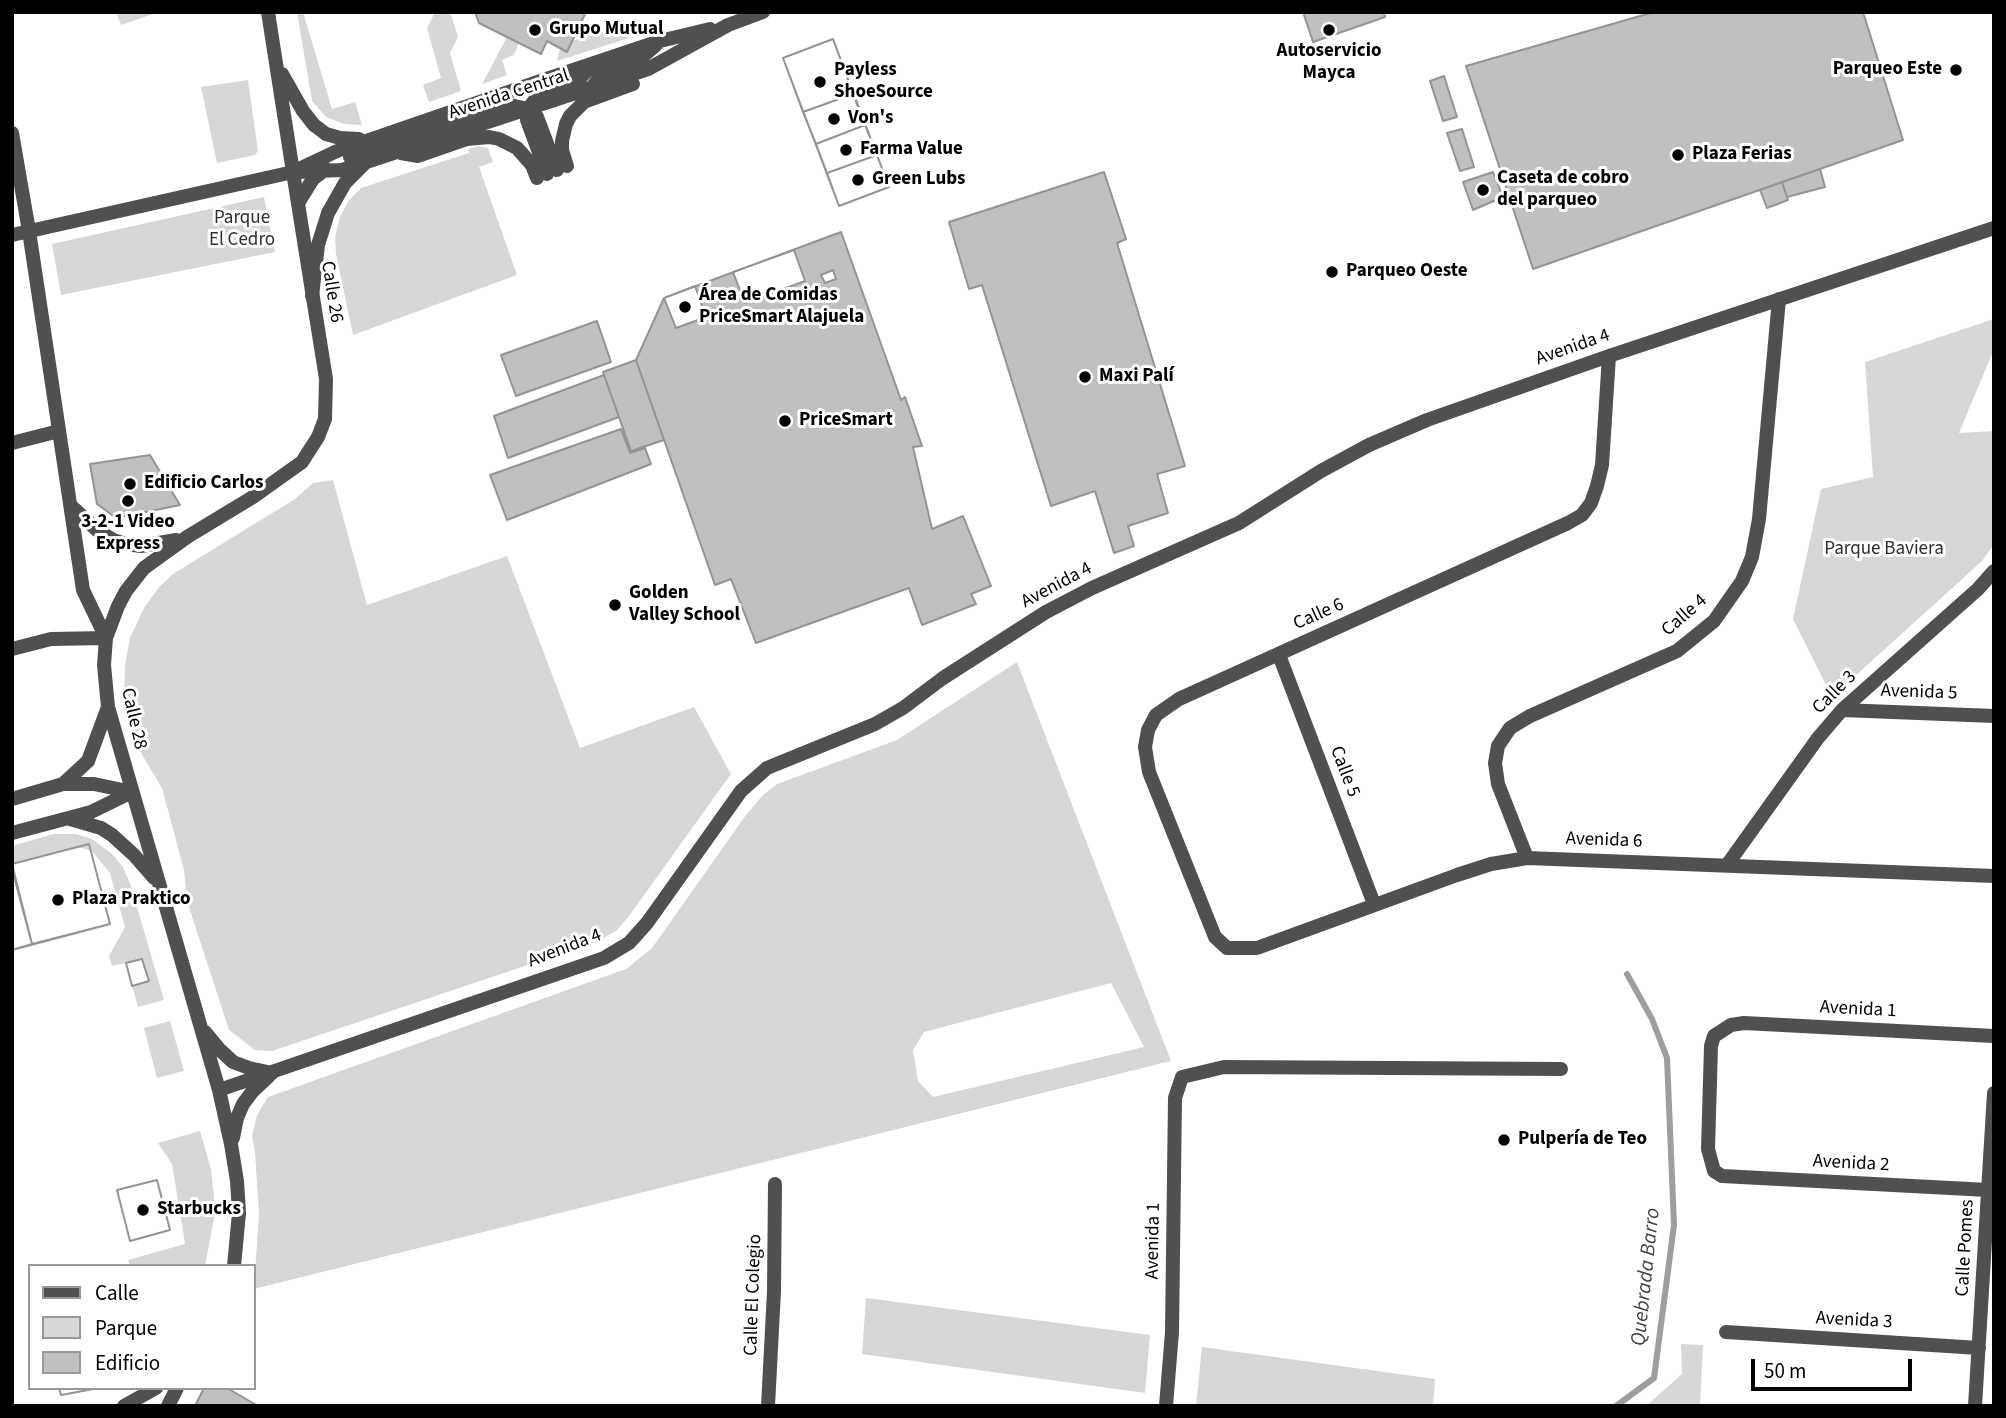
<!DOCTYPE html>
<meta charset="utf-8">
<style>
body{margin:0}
#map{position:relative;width:2006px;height:1418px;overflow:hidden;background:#fff;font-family:"Source Sans 3",sans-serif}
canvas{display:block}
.frame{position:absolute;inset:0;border:14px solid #000;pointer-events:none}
.legend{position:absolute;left:28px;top:1264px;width:228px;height:126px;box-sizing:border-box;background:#fff;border:2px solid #999;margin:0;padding:9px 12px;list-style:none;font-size:21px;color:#000}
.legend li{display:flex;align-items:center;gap:14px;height:35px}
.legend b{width:35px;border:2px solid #999}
.scale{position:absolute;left:1751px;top:1359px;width:161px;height:32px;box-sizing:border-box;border:4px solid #000;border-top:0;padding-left:9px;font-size:21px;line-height:24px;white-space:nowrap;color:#000;-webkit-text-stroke:5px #fff;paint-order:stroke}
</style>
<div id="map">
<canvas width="2006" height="1418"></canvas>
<div class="frame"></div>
<ul class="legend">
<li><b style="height:9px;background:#505050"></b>Calle</li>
<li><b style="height:19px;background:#d7d7d7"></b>Parque</li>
<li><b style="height:19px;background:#c0c0c0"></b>Edificio</li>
</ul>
<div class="scale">50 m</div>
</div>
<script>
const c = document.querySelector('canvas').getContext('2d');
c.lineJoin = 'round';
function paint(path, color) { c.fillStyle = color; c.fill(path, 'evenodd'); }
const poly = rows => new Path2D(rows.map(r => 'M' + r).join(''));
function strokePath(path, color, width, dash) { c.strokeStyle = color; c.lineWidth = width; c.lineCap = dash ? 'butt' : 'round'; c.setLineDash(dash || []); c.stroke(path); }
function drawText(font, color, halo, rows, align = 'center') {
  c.font = font + ' "Source Sans 3",sans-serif'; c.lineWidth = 6; c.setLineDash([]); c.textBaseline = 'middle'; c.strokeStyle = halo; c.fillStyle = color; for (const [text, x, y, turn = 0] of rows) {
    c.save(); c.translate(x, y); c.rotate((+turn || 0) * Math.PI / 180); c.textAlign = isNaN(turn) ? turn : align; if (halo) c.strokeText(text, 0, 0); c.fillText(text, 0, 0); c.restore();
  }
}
const green = poly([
 [116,12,159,12,121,25],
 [297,12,303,12,332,109,355,102,362,125,344,124,326,117,312,101],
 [435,12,446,12,451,15,458,37,450,53,461,91,429,102,423,85,441,78,427,28],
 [614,28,632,37,557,61,560,48,567,52,572,41],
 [507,37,519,43,514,55,502,60,507,75,482,84],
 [248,80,258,151,255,155,217,163,201,87],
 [479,146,488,148,493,162,479,167,517,275,353,335,336,254,335,237,340,217,349,200,361,188,469,153,468,149],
 [264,197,275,252,61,295,52,244],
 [1994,319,1994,349,1959,433,1994,431,1994,544,1982,561,1832,697,1793,619,1821,489,1873,477,1865,362],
 [333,480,367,605,507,556,580,748,694,707,731,774,629,916,617,930,599,941,272,1051,255,1050,229,1030,187,901,184,870,162,788,141,753,124,700,125,665,130,638,144,608,160,586,173,574,295,499,313,483],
 [1017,662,1171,1061,254,1289,259,1214,255,1152,252,1136,257,1115,268,1097,626,969,652,948,746,815,763,795,777,784,897,740],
 [1111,983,1144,1047,933,1097,918,1081,913,1050,924,1032],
 [53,834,76,834,92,839,112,854,123,867,131,886,164,1000,138,1007,132,986,149,981,142,959,112,966,109,956,125,927,110,873,92,851,78,847,12,864,12,846],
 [170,1021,184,1071,157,1078,144,1028],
 [200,1131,211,1169,214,1196,214,1218,205,1266,130,1266,128,1260,185,1244,172,1164,158,1143],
 [866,1298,1150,1335,1145,1393,862,1354],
 [1681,1344,1703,1345,1700,1406,1646,1406,1682,1374],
 [1202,1347,1435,1379,1433,1406,1196,1406]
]);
const stream = poly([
 [1616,1406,1654,1378,1674,1225,1667,1058,1652,1019,1627,974]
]);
const building = poly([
 [475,12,586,12,567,52,547,41,541,54,479,23,475,12],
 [1303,12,1384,12,1385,17,1313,42,1303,12],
 [1654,12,1863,12,1903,140,1533,269,1466,66,1654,12],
 [833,39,853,94,803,112,783,58,833,39],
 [833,39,889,187,839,206,783,58,833,39],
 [1444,76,1457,117,1443,121,1430,81,1444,76],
 [853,94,865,125,816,144,803,112,853,94],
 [865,125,877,155,827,173,816,144,865,125],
 [1462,129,1474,167,1460,171,1447,133,1462,129],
 [877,155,889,187,839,206,827,173,877,155],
 [1820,169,1825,187,1787,197,1782,182,1820,169],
 [1104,172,1126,239,1117,243,1185,466,1157,474,1168,513,1128,526,1134,546,1114,553,1095,491,1051,506,982,285,969,289,949,222,1104,172],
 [1493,172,1503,197,1473,210,1463,182,1493,172],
 [1782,182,1788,200,1767,208,1760,190,1782,182],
 [841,232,901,400,905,397,922,446,913,447,932,529,963,516,991,586,971,594,976,604,922,625,909,588,756,643,731,579,715,585,636,360,664,298,841,232],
 [794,250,805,281,745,303,733,272,794,250],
 [833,270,836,279,825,283,821,275,833,270],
 [695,286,706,317,676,328,664,298,695,286],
 [597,321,611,362,516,396,501,355,597,321],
 [636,360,664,440,631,451,603,372,636,360],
 [604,375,619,417,508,458,494,416,604,375],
 [621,429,630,453,645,448,651,464,507,520,490,475,621,429],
 [150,455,180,505,116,518,97,504,90,464,150,455],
 [89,844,110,924,12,950,12,864,89,844],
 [89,844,110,924,32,944,12,864,89,844],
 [12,869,32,944,12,950,12,869],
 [142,959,149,981,132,986,126,963,142,959],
 [142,959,149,981,132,986,126,963,142,959],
 [157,1180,170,1230,130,1241,117,1190,157,1180],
 [157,1180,170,1230,130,1241,117,1190,157,1180],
 [59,1388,99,1388,61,1395,59,1388],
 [59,1388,99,1388,61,1395,59,1388],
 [204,1388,227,1388,258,1406,195,1406,204,1388]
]);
const minor = poly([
 [12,133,29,231,83,590,106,638,104,665,108,707,219,1090,231,1144,237,1181,239,1213,234,1266],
 [12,235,293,172,326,379,325,419,318,437,302,462,253,497,187,537,144,568,126,591,118,606,106,638],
 [1609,356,1602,465,1597,486,1591,503,1582,515,1568,523,1179,699,1156,715,1148,730,1145,747,1149,772,1215,937,1227,948,1257,948,1457,875,1491,864,1527,858,1994,876],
 [12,443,59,431],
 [71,506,97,530,113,540,125,544,141,546,176,540],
 [12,649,51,639,106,638],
 [1279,655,1374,904],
 [1842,710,1994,716],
 [63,784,88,761,108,707],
 [12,799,63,784,94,784,132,792],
 [70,819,101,828,112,835,134,855,154,878],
 [12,833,91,812,132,792],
 [1527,858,1498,784,1495,763,1498,746,1510,728,1530,716,1677,651,1714,621,1742,581,1752,557,1759,519,1779,299],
 [1727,865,1818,738,1842,710,1978,589,1994,571],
 [205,1032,219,1049,233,1062,249,1068,272,1073],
 [219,1090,604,958,629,943,647,923,741,791,767,768,875,724,903,708,943,678,1046,612,1092,588,1239,523,1321,471,1369,445,1427,420,1609,356,1994,228],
 [233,1138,237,1118,243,1104,252,1092,269,1076],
 [1988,1190,1722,1176,1714,1171,1708,1149,1711,1046,1714,1036,1731,1025,1744,1023,1994,1036],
 [1726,1332,1979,1348],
 [124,1406,156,1388],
 [168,1406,177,1388],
 [768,1406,774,1291,775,1184],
 [1166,1406,1172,1332,1175,1098,1182,1077,1224,1067,1561,1069],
 [1975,1406,1994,1093]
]);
const tertiary = poly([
 [268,12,293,172],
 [282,74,303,111,314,125,326,134,340,138,359,139],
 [593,86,606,70,641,58,656,45],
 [401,153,418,156,467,139,489,137,499,139,517,148,532,165,537,178],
 [350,157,506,104,528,109,537,117,557,170],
 [567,166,562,150,562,141,566,124,570,116,584,102,633,84],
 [299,169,337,151,540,81,660,41,710,29],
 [293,172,342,170,648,69,728,25,763,12],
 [547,174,527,120,528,109,541,92,580,78,593,65],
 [298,203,313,179,326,169],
 [312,296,318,245,328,213,345,183,364,164]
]);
const markers = [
 [535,30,7,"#000"],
 [1329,30,7,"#000"],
 [1956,70,7,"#000"],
 [820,82,7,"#000"],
 [834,119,7,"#000"],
 [846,150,7,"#000"],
 [1678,155,7,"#000"],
 [858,180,7,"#000"],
 [1483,190,7,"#000"],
 [1332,272,7,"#000"],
 [685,307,7,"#000"],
 [1085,377,7,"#000"],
 [785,421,7,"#000"],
 [130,484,7,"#000"],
 [128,501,7,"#000"],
 [615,605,7,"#000"],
 [58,900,7,"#000"],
 [1504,1140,7,"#000"],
 [143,1210,7,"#000"]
];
const poiNames = [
 ["Grupo Mutual",549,30],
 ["Autoservicio",1329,52,"center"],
 ["Mayca",1329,74,"center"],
 ["Parqueo Este",1942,70,"right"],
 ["Payless",834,71],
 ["ShoeSource",834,93],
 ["Von's",848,119],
 ["Farma Value",860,150],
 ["Plaza Ferias",1692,155],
 ["Caseta de cobro",1497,179],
 ["del parqueo",1497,201],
 ["Green Lubs",872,180],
 ["Parqueo Oeste",1346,272],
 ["Área de Comidas",699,296],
 ["PriceSmart Alajuela",699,318],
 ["Maxi Palí",1099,377],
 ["PriceSmart",799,421],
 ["Edificio Carlos",144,484],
 ["3-2-1 Video",128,523,"center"],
 ["Express",128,545,"center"],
 ["Golden",629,594],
 ["Valley School",629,616],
 ["Plaza Praktico",72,900],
 ["Pulpería de Teo",1518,1140],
 ["Starbucks",157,1210]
];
const streetNames = [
 ["Avenida Central",509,95,-18],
 ["Calle 26",331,292,81],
 ["Avenida 4",1573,348,-19],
 ["Avenida 4",1057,586,-28],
 ["Calle 6",1319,615,-24],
 ["Calle 4",1685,616,-41],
 ["Calle 3",1835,693,-45],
 ["Avenida 5",1919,693,2],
 ["Calle 28",133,719,77],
 ["Calle 5",1344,772,69],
 ["Avenida 6",1604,841,2],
 ["Avenida 4",565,949,-21],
 ["Avenida 1",1858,1010,3],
 ["Avenida 2",1851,1164,3],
 ["Avenida 1",1154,1241,-89],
 ["Calle Pomes",1966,1248,-87],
 ["Calle El Colegio",754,1295,-88],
 ["Avenida 3",1854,1321,3]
];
const parkNames = [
 ["Parque",242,219],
 ["El Cedro",242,241],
 ["Parque Baviera",1884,550]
];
const waterNames = [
 ["Quebrada Barro",1647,1277,-84]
];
paint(green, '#d7d7d7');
strokePath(stream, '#9e9e9e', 6);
paint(building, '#c0c0c0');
strokePath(building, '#949494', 2);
strokePath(minor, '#505050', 14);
strokePath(tertiary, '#505050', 14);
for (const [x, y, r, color] of markers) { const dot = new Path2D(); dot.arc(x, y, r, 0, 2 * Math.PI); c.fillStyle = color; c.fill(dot); strokePath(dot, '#fff', 2.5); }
drawText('bold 19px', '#000', '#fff', poiNames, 'left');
drawText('19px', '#000', '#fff', streetNames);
drawText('19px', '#2e2e2e', '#fff', parkNames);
drawText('italic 21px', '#3f3f3f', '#fff', waterNames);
</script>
